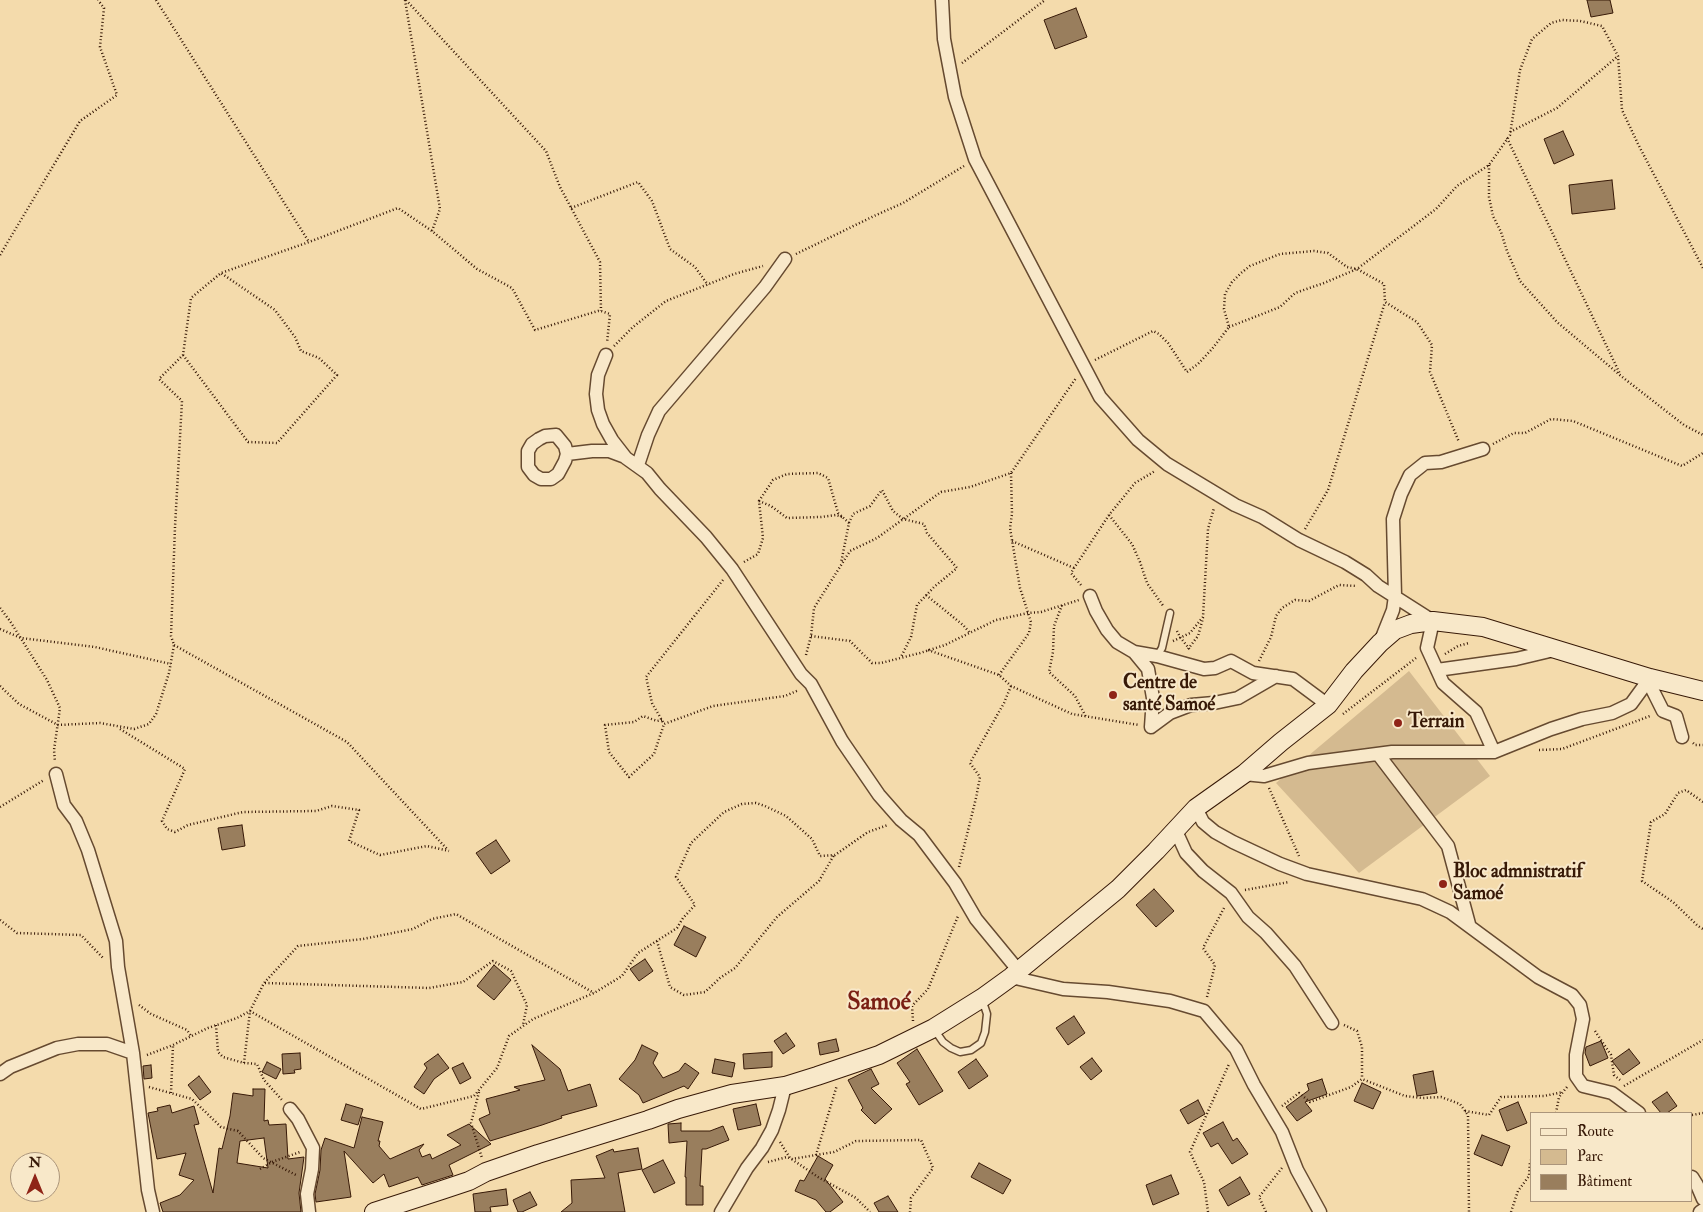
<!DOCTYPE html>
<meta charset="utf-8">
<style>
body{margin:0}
#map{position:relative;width:1703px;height:1212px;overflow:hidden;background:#f4dbac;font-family:"IM FELL Double Pica",serif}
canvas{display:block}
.legend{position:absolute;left:1530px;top:1112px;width:162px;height:90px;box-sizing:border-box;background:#f8e8c9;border:1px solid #ab957b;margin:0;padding:6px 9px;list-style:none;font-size:15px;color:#371907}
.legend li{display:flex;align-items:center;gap:10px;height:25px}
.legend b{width:25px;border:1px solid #ab957b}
.north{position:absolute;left:10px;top:1152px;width:50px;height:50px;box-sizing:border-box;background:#f8e8c9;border:1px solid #ab957b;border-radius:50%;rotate:0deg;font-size:14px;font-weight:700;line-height:20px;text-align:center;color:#371907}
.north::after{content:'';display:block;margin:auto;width:18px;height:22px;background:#8f2418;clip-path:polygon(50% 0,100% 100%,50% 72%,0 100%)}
</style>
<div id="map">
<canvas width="1703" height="1212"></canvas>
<ul class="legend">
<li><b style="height:6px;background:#f8e8c9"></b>Route</li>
<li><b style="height:14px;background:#d4ba90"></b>Parc</li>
<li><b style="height:14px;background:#997e5d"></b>Bâtiment</li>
</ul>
<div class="north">N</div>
</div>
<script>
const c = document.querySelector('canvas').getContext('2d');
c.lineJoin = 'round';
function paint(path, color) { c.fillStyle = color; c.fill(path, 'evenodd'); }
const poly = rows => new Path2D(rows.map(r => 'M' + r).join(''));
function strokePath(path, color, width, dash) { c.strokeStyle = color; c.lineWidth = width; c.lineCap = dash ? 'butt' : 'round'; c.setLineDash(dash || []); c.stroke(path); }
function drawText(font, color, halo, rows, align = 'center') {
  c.font = font + ' "IM FELL Double Pica",serif'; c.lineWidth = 4; c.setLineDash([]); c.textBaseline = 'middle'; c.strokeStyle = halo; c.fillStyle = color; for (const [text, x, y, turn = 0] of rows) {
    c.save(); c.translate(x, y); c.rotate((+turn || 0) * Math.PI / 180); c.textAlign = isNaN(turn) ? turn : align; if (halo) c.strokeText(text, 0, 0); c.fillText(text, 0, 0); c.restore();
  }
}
const green = poly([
 [1409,671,1490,776,1359,873,1276,783]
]);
const building = poly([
 [1587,0,1610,0,1613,13,1591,17,1587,0],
 [1076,8,1087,37,1055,49,1044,20,1076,8],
 [1563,131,1574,155,1554,164,1544,139,1563,131],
 [1612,180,1615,209,1572,214,1569,185,1612,180],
 [242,825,245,846,222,850,218,828,242,825],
 [496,840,510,861,491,874,476,853,496,840],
 [1154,889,1174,911,1156,927,1136,905,1154,889],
 [684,926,706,937,696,957,674,945,684,926],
 [645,959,653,971,639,981,630,969,645,959],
 [494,965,511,980,494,1000,477,986,494,965],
 [1074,1016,1085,1033,1068,1045,1056,1028,1074,1016],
 [786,1033,795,1046,783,1054,774,1041,786,1033],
 [836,1039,839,1051,820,1055,818,1043,836,1039],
 [1601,1041,1608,1058,1590,1066,1585,1053,1586,1047,1601,1041],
 [532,1045,560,1069,568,1091,590,1084,597,1106,561,1116,562,1118,542,1125,490,1141,479,1119,490,1114,486,1099,520,1090,514,1087,545,1080,532,1045],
 [642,1045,658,1053,653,1063,663,1078,679,1071,685,1063,699,1073,688,1089,684,1086,643,1103,639,1095,619,1079,635,1060,642,1045],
 [917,1049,943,1091,919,1105,906,1084,910,1082,897,1063,917,1049],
 [1629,1049,1640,1063,1623,1075,1612,1061,1629,1049],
 [772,1052,772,1067,744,1069,743,1054,772,1052],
 [300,1053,301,1069,294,1070,295,1073,283,1074,282,1054,300,1053],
 [438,1054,449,1068,434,1079,424,1094,414,1087,427,1068,424,1064,438,1054],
 [1092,1058,1102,1071,1091,1080,1080,1067,1092,1058],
 [715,1059,735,1063,732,1077,712,1073,715,1059],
 [976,1059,988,1076,969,1089,958,1072,976,1059],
 [267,1062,281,1069,276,1079,262,1072,267,1062],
 [463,1063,471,1078,460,1084,452,1068,463,1063],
 [151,1065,152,1078,144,1079,143,1066,151,1065],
 [871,1069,879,1084,871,1088,892,1109,875,1124,861,1110,863,1108,848,1080,871,1069],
 [1433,1071,1437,1093,1417,1096,1413,1075,1433,1071],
 [199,1076,211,1092,200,1100,188,1085,199,1076],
 [1322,1079,1327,1094,1305,1102,1312,1111,1297,1121,1286,1107,1309,1090,1307,1084,1322,1079],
 [1362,1083,1381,1092,1373,1109,1354,1101,1362,1083],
 [253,1089,265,1089,264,1121,268,1120,269,1125,286,1124,288,1159,304,1157,299,1193,301,1212,163,1212,160,1203,180,1195,194,1180,179,1175,186,1153,157,1159,148,1113,158,1111,157,1108,170,1105,172,1113,194,1106,199,1124,194,1125,213,1193,219,1148,222,1149,230,1116,233,1093,253,1096,253,1089],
 [264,1138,268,1168,237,1163,240,1141,264,1138],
 [1667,1092,1677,1106,1667,1113,1661,1113,1652,1102,1667,1092],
 [1198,1100,1205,1114,1188,1124,1180,1110,1198,1100],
 [1518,1102,1527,1123,1507,1131,1499,1110,1518,1102],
 [346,1104,363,1109,358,1125,341,1120,346,1104],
 [756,1104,761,1125,738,1130,733,1109,756,1104],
 [362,1117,383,1122,378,1141,380,1141,379,1146,390,1159,424,1144,419,1150,422,1157,430,1154,432,1159,461,1145,447,1135,469,1124,491,1144,449,1165,453,1175,450,1176,422,1185,418,1177,389,1187,384,1174,373,1183,344,1151,351,1197,316,1202,315,1194,320,1170,321,1150,325,1138,354,1148,362,1117],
 [1223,1122,1233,1141,1237,1138,1248,1154,1232,1164,1218,1143,1211,1147,1203,1133,1223,1122],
 [681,1123,681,1131,710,1131,723,1126,729,1140,706,1149,702,1149,700,1186,703,1186,703,1205,686,1205,686,1177,685,1177,687,1141,669,1143,668,1124,681,1123],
 [1482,1135,1510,1146,1502,1166,1474,1154,1482,1135],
 [638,1148,642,1169,618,1173,625,1212,561,1212,572,1203,571,1180,605,1178,596,1156,613,1149,614,1152,638,1148],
 [818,1156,833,1165,825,1179,843,1202,830,1212,826,1212,816,1200,795,1191,800,1180,804,1181,818,1156],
 [663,1160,675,1183,654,1193,642,1170,663,1160],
 [979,1163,1011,1180,1003,1194,971,1177,979,1163],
 [1171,1175,1179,1194,1153,1205,1146,1185,1171,1175],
 [1240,1177,1250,1194,1228,1206,1219,1190,1240,1177],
 [506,1189,508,1205,490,1207,491,1212,475,1212,473,1194,506,1189],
 [530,1192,537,1205,522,1212,518,1212,513,1200,530,1192],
 [888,1196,898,1212,879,1212,874,1203,888,1196]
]);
const path = poly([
 [156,0,309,242],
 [405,0,440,209,432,231],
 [406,0,546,151,560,187,600,262,601,311],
 [962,63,1045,0],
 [1510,132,1557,108,1618,56],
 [1507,138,1620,374],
 [1489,165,1489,197,1493,216,1501,232,1507,251,1520,281,1557,322,1621,376,1684,425,1703,435],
 [571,208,638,182,652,201,670,249,695,267,708,285],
 [796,254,874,216,903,203,964,166],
 [0,255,80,121,117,95,100,47,104,8,98,0],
 [1229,327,1280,307,1295,293,1324,283,1357,269,1436,209,1457,186,1489,165,1510,135,1520,70,1532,39,1551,23,1562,20,1580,21,1602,26,1618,56,1622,110,1639,146,1703,268],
 [614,346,633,327,666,301,734,274,763,266],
 [183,355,248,442,277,443,337,375,319,358,301,351,295,337,275,310,221,273],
 [1095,360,1153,331,1159,334,1168,343,1187,372,1198,364,1212,349,1229,327,1224,309,1225,294,1232,282,1241,273,1250,266,1280,254,1314,251,1328,253,1347,267,1357,269,1384,284,1385,302,1417,322,1432,345,1430,372,1459,442],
 [1493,444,1514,433,1525,433,1551,419,1573,421,1682,466,1703,453],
 [759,501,773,480,787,474,818,473,828,478,838,513,849,523,841,563],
 [1109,515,1132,544,1140,562,1147,583,1164,607],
 [849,523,853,514,870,506,882,490,893,511,903,519,924,524,927,533,957,568,934,587,917,605,911,637,901,657],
 [1305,529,1328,490,1385,302],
 [1012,541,1074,568],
 [744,562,758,554,763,538,759,501,771,506,787,518,821,517,836,515,842,517],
 [723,580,646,677,652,703,664,724,713,706,785,696,799,690],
 [1081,585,1071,573,1074,568,1109,515,1135,483,1155,471],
 [926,595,963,625,970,633],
 [1062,605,1054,626,1053,652,1049,672,1075,696,1086,717],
 [0,608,10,621,47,680,60,708,54,750,55,762],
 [0,629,21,638,95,647,171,664],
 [1177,631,1180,637,1191,651],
 [811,636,850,641,872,663,881,663,920,653,945,645,996,620,1028,613,1041,612,1079,600],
 [1173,641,1190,633,1203,617,1208,529,1214,508],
 [174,645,347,742,448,850],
 [1188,649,1198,636,1203,618],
 [928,650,999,675,1011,686,1072,714,1139,725],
 [1445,654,1458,646,1469,643],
 [806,655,811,636,814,608,850,551,877,538,941,492,970,487,1011,473,1076,378],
 [1259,661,1271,637,1276,616,1282,608,1295,600,1309,601,1339,585,1357,586],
 [999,675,1029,633,1031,622,1020,588,1010,528,1012,514,1011,473],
 [0,686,19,704,58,725,100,723,134,729,149,724,156,714,169,673,174,645,171,636,175,527,182,401,159,379,183,355,191,298,221,273,309,242,398,208,432,231,477,269,512,288,535,330,598,311,601,311,610,314,607,343],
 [1343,714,1416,658,1418,658],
 [662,720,657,721,643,716,634,722,605,725,609,752,629,777,654,754,664,724],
 [120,729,185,769,162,821,167,829,175,832,188,825,243,812,316,811,332,806,359,810,349,841,380,855,427,846,449,851],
 [1693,743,1695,745,1703,745],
 [1539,750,1562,749,1650,716],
 [1269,788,1299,856],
 [1703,802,1686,790,1678,793,1665,814,1651,822,1642,881,1673,902,1698,926,1703,929],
 [0,807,44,780],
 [959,867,976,798,980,777,970,763,1004,703,1011,686],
 [1245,890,1289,882],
 [0,920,17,933,81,935,104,959],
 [657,941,670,987,684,995,705,992,720,978,735,968,777,917,819,881,834,855],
 [265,983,429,988,463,982,493,961,511,971,527,1005,523,1025],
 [1207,997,1215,965,1203,948,1224,908],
 [139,1005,151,1014,187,1030,191,1036],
 [913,1021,912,1006,928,989,958,916],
 [216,1025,218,1052,223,1057,244,1063,257,1064,264,1080,282,1100],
 [1344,1025,1357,1031,1362,1047,1362,1079],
 [1595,1031,1611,1055,1614,1075,1620,1080],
 [147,1055,173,1045,208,1028,237,1018,250,1011,421,1109,474,1096,497,1068,509,1036,533,1019,594,993,622,976,638,953,677,928,683,918,695,905,676,877,691,843,724,812,742,804,756,803,765,806,786,816,812,839,820,856,835,855,868,832,888,825],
 [244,1063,250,1011,264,983,298,946,363,939,413,929,432,919,456,914,594,993],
 [1624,1086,1703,1040],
 [149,1087,192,1099,221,1127,238,1131,263,1158,296,1175],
 [479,1092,471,1123,482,1158],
 [171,1093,173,1045],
 [1282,1106,1299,1093,1310,1102,1351,1087,1362,1079,1405,1096,1422,1098,1441,1097,1460,1104,1468,1115,1469,1212],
 [1465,1111,1489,1115,1501,1097,1544,1096,1563,1092],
 [1556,1113,1559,1097,1567,1087],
 [1692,1115,1703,1113],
 [780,1142,790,1158,818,1177,856,1198,870,1212],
 [816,1155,834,1152,856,1141,921,1140,933,1168,911,1198,910,1212],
 [768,1162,787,1157,792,1159,816,1155,837,1085],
 [260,1169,272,1162,300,1152],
 [1208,1212,1204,1182,1190,1152,1229,1064],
 [1266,1212,1259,1197,1282,1168],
 [1511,1212,1518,1191,1529,1176,1530,1161,1532,1160]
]);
const service = poly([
 [1157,656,1162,648,1170,613],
 [934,1029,943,1042,951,1048,960,1052,971,1050,981,1043,985,1032,987,1014,982,999]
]);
const minor = poly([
 [942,0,944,39,955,97,975,159,1100,397,1138,440,1167,464,1235,505,1262,517,1299,540,1345,562,1366,575,1378,586,1433,621,1427,648,1443,683,1476,712,1494,752],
 [606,355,598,375,596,394,598,410,603,424,612,440,626,458,647,473,660,489,706,537,732,569,801,674,811,684,842,741,879,795,901,820,919,835,955,883,976,919,1018,970],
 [556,435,565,446,567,454,565,461,558,474,551,479,541,479,534,475,528,467,528,451,532,444,539,439,545,436,556,435],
 [567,454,592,451,609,451,625,457],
 [638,465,648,435,659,411,765,287,785,259],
 [1090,596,1096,611,1107,630,1117,642,1134,652,1157,656,1204,669,1215,668,1231,661,1253,673,1293,679,1328,705],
 [1381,640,1393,610,1395,596,1393,519,1401,494,1410,475,1425,463,1441,462,1483,449],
 [1134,652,1148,669,1153,698,1151,727],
 [1437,670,1516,659,1554,650],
 [1648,681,1663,711,1676,716,1682,737],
 [1151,727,1170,713,1191,705,1214,703,1238,698,1276,676],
 [1378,754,1448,846,1469,924],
 [56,774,64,805,76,821,88,850,116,941,118,967,133,1053,148,1190,153,1212],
 [1244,774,1264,776,1308,763,1392,752,1494,752,1551,729,1582,719,1612,713,1631,704,1650,678],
 [1196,808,1203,822,1215,832,1233,842,1280,864,1307,874,1422,899,1450,912,1538,977,1572,995,1580,1005,1583,1019,1576,1055,1576,1076,1583,1086,1612,1093,1639,1113],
 [1176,831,1186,853,1203,871,1231,893,1248,917,1266,933,1295,966,1332,1023],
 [1011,977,1063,989,1108,992,1170,1001,1204,1011,1236,1049,1254,1085,1282,1132,1297,1170,1320,1212],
 [0,1074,10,1067,57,1048,78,1044,107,1044,133,1053],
 [290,1109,298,1119,313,1148,312,1169,307,1194,309,1212],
 [1692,1177,1697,1185,1703,1199],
 [721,1212,747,1168,762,1148,772,1130,779,1110,785,1086],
 [1700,1212,1703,1210]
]);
const secondary = poly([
 [374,1212,442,1190,469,1181,486,1172,538,1154,648,1120,678,1109,732,1094,785,1086,817,1076,879,1055,934,1028,982,998,1011,977,1118,889,1156,851,1196,808,1244,774,1281,742,1328,705,1354,671,1380,643,1395,630,1411,624,1433,621,1483,627,1650,678,1703,691]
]);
const markers = [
 [1113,695,5,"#8f2418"],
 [1398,723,5,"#8f2418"],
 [1443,884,5,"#8f2418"]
];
const poiNames = [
 ["Centre de",1123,684],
 ["santé Samoé",1123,706],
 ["Terrain",1408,723],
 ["Bloc admnistratif",1453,873],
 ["Samoé",1453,895]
];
const districtNames = [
 ["Samoé",879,1004]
];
paint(green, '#d4ba90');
paint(building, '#997e5d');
strokePath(building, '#371907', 1);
strokePath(service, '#664a30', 9);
strokePath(minor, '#664a30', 15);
strokePath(secondary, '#371907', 20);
strokePath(path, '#371907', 2.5, [1, 2.5]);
strokePath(service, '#f8e8c9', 6);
strokePath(minor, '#f8e8c9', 12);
strokePath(secondary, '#f8e8c9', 18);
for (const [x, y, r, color] of markers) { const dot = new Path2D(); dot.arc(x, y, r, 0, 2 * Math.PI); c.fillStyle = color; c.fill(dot); strokePath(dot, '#f8e8c9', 2); }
drawText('bold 19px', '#371907', '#f8e8c9', poiNames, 'left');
drawText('bold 24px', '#7a1f14', '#f8e8c9', districtNames);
</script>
